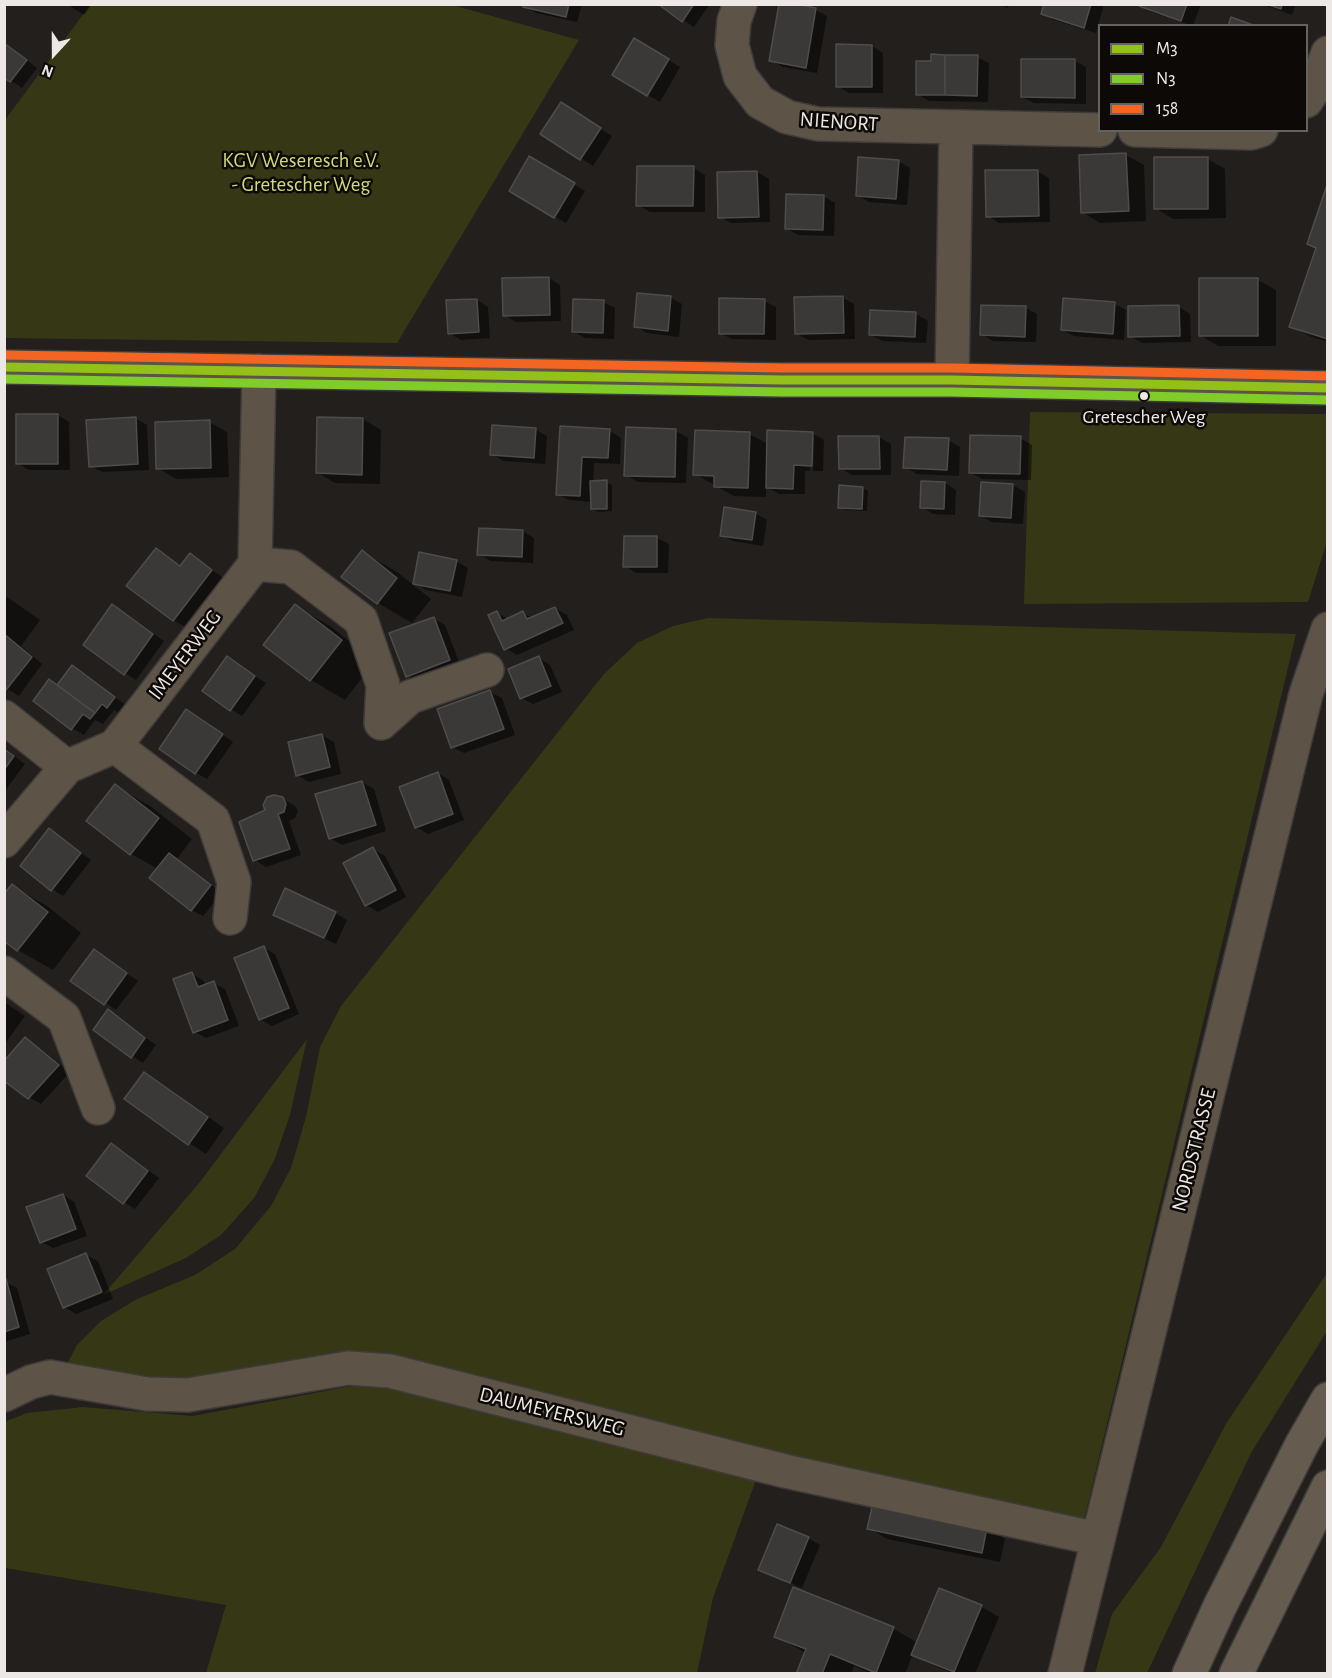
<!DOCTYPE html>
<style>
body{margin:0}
#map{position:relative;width:1332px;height:1678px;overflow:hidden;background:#221f1d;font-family:"Alegreya Sans",sans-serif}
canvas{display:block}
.frame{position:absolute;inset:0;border:6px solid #ede8e5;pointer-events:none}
.legend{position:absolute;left:1098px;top:24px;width:210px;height:108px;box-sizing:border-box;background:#0c0907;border:2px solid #666260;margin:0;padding:8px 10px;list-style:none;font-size:18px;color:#ede8e5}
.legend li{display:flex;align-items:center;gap:12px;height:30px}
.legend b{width:30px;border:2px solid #666260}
.north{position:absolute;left:24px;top:24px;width:60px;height:60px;-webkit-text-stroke:4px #0c0907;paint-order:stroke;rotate:201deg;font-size:16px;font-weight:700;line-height:24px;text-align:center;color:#ede8e5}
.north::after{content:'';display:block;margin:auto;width:21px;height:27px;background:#ede8e5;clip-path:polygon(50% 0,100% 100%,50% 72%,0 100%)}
</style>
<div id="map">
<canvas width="1332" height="1678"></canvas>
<div class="frame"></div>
<ul class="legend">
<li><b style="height:8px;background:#94c119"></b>M3</li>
<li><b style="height:8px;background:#80cc28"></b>N3</li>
<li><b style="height:8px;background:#f26522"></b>158</li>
</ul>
<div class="north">N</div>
</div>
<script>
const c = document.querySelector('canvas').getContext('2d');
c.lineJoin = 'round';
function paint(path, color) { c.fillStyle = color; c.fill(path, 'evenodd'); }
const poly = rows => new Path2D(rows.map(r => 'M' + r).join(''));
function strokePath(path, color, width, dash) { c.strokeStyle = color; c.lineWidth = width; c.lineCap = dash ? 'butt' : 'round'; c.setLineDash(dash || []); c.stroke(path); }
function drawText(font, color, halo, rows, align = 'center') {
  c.font = font + ' "Alegreya Sans",sans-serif'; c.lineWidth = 5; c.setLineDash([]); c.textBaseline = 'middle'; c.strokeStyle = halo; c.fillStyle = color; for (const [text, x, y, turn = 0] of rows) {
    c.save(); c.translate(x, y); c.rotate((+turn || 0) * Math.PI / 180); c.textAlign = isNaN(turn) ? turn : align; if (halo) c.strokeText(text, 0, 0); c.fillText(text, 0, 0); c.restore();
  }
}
const green = poly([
 [90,5,452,5,579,40,397,343,5,338,5,120],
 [1030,412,1327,414,1327,541,1308,602,1024,604],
 [708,618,1296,634,1084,1520,790,1457,392,1356,182,1380,145,1380,66,1366,77,1345,101,1321,135,1300,195,1275,235,1249,271,1206,291,1168,306,1117,320,1047,341,1006,604,674,637,643,673,626],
 [307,1039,290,1115,274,1161,254,1198,221,1235,186,1258,103,1295,200,1182],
 [1327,1273,1327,1331,1251,1453,1147,1673,1095,1673,1112,1614,1161,1547,1227,1422],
 [352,1386,390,1388,756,1480,713,1598,697,1673,206,1673,226,1605,5,1568,4,1422,27,1413,83,1407,193,1416]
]);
const shadow = poly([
 [67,4,92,4,84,15],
 [525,4,582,4,577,22,536,13,525,6],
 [660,4,710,4,694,27],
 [788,4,816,10,827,16,817,73,783,67,771,60],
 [997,4,1009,4,1008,8],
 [1045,4,1104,4,1096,33,1054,20,1043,14],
 [1141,4,1201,4,1193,26,1152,12],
 [1261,4,1296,4,1292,15],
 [635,40,680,67,660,102,614,75],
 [4,42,37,68,22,88,4,76],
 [872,46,883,53,883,93,849,93,838,86],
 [977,57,989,63,988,102,929,101,917,94,932,62],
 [1075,61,1086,67,1086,104,1034,103,1022,97],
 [573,111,612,136,593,166,542,134],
 [1126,155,1144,165,1146,221,1100,223,1082,212],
 [530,158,585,191,566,223,511,191],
 [1208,159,1225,169,1226,218,1173,219,1155,208],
 [898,161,910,168,907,205,869,202,857,195],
 [694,168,705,175,705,212,650,212,638,205],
 [1037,171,1049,178,1050,222,999,223,988,216],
 [757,172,769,179,770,222,731,223,720,217],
 [1328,186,1328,342,1309,336,1291,326,1317,249,1308,244],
 [823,196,835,203,834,236,798,235,786,228],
 [549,278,560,285,561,321,516,322,504,315],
 [1258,280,1276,290,1276,346,1218,346,1200,335],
 [671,298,682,304,679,337,647,333,635,326],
 [843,298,854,304,855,339,808,340,796,333],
 [477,300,488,307,490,338,461,340,449,333],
 [764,301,776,307,776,340,732,339,720,333],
 [603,302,615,308,614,339,585,338,573,331],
 [1115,304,1126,310,1124,340,1074,336,1062,330],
 [1179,307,1190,314,1191,342,1142,343,1130,336],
 [1026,308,1037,314,1036,342,993,341,982,334],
 [871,312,916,314,928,321,926,343,882,341,870,334],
 [58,415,69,422,70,470,29,470,17,463],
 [135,418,147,425,149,470,102,472,91,466],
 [363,419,381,430,380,484,335,483,317,472],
 [209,422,227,432,229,477,176,479,158,468],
 [561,428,610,431,621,438,620,464,594,463,593,482,606,482,612,485,612,511,598,512,592,508,592,502,569,500,557,494],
 [536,430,547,436,545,464,503,461,492,454],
 [676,431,688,438,686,483,638,482,626,475],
 [812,433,824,440,823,471,813,471,814,437,811,437,810,471,805,471,805,494,779,494,766,486,766,497,734,496,695,474,749,434,768,444],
 [879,437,891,444,891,475,852,475,840,468],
 [1020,438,1032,445,1031,480,982,479,971,473],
 [948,440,960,447,959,476,917,474,905,467],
 [945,483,956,490,955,515,933,514,922,507],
 [1013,485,1025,492,1023,524,992,522,980,515],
 [840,487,863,488,868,491,867,511,845,510,839,507],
 [755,513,767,520,763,546,733,541,721,535],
 [523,531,534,538,533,563,491,561,479,554],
 [657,538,669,544,668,573,636,573,625,566],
 [156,550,182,566,190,555,228,581,191,630,173,620],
 [362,552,397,572,431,599,412,623,378,603],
 [456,561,468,568,462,597,426,590,415,583],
 [4,595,40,620,21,646,42,664,19,696,4,687],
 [295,606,330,626,375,661,345,700,311,680,265,645],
 [555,608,567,615,574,630,517,655,505,648,497,613,508,619,523,613,532,618],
 [124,613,164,641,136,680,125,673],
 [433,618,445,625,461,667,419,683,407,676],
 [227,658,266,683,242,716,231,709],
 [539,658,550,665,562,692,533,704,521,698],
 [72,667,126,705,119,713,114,710,103,724,95,720,84,735,72,728,58,686],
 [490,692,502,698,515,735,464,753,452,747],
 [198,717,233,742,207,779,196,773],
 [322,735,334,742,341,774,309,782,297,775],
 [4,748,25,764,4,792],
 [438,773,449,780,464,820,428,834,416,827],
 [362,782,374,789,386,831,342,845,330,838],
 [115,786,150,806,192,839,177,859,222,893,203,916,191,910,158,869,131,854],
 [283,799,295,806,298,811,295,818,289,821,301,855,266,867,255,860,267,811],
 [50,830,91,860,63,896,52,889],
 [373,849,385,856,406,897,378,912,366,905],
 [12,886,47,906,81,933,53,970,18,950,4,939],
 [335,913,347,920,336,944,286,921],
 [264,948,275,954,299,1014,272,1026,260,1019],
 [94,951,138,981,116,1010,73,980],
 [192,974,204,981,205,985,213,983,225,989,239,1026,206,1038,195,1032],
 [4,1002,25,1016,4,1045],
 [108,1011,156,1045,143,1063,132,1056],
 [26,1039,37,1046,70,1072,41,1104,29,1097],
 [144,1074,162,1084,224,1128,206,1154,189,1143],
 [112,1145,159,1178,135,1209,124,1202],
 [63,1195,74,1202,87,1236,53,1248,41,1242],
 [86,1255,98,1261,113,1299,76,1314,64,1307],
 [4,1281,17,1288,30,1334,4,1342],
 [869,1528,987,1528,1005,1539,1000,1562,887,1539],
 [808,1538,820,1545,802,1588,760,1569],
 [794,1589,894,1629,918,1643,940,1590,982,1607,999,1617,975,1674,954,1674,931,1664,913,1654,905,1674,871,1674,854,1666,851,1674,798,1674,806,1653,775,1636]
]);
const building = poly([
 [523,4,569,4,566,17,523,7,523,4],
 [658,4,694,4,682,22,658,4],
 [779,4,796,4,816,8,806,68,769,61,779,4],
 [1044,4,1091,4,1084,28,1041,14,1044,4],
 [1140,4,1187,4,1181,21,1139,6,1140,4],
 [1266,4,1282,4,1281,9,1266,4],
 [1231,17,1256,26,1228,26,1231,17],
 [634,38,669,59,647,96,612,75,634,38],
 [4,43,27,60,10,82,4,78,4,43],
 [836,44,872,45,872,87,836,87,836,44],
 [931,54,945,55,945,95,916,95,916,61,931,61,931,54],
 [945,55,978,55,977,96,945,95,945,55],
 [1021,59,1075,59,1075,98,1021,97,1021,59],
 [561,102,601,128,580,160,540,134,561,102],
 [1126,153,1129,211,1081,213,1079,155,1126,153],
 [529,156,575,183,554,218,509,191,529,156],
 [858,157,899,160,896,199,856,196,858,157],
 [1154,157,1208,157,1208,209,1154,209,1154,157],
 [637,166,694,166,693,206,636,206,637,166],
 [985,170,1038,170,1039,216,986,217,985,170],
 [757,171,759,217,718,218,717,172,757,171],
 [1328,182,1328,339,1289,327,1316,248,1307,244,1328,182],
 [786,194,824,195,823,230,785,229,786,194],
 [549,277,550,315,503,316,502,278,549,277],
 [1199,278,1258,278,1258,336,1199,336,1199,278],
 [637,293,671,296,668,331,634,327,637,293],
 [843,296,844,333,795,334,794,297,843,296],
 [719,298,765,299,764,334,719,334,719,298],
 [1063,298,1115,302,1113,334,1061,330,1063,298],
 [477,299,479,332,448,334,446,300,477,299],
 [573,299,604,300,603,333,572,332,573,299],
 [981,305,1026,306,1025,337,980,335,981,305],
 [1179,305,1180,336,1128,337,1128,306,1179,305],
 [870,310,916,312,915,337,869,335,870,310],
 [16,414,58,414,58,464,16,464,16,414],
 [136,417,138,464,89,467,86,420,136,417],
 [317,417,363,418,362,475,316,473,317,417],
 [210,420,211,468,156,469,155,422,210,420],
 [492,425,536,428,534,458,490,455,492,425],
 [560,426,610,429,608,458,582,457,580,496,556,495,560,426],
 [626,427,676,429,675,477,624,476,626,427],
 [695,430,750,432,748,488,714,487,714,476,693,475,695,430],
 [767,430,813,432,812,466,794,465,793,489,766,488,767,430],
 [970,435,1021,436,1020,474,969,473,970,435],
 [838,436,879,436,880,469,839,469,838,436],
 [905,437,949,438,947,470,903,468,905,437],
 [607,480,607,509,591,509,590,481,607,480],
 [921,481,945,482,944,509,920,508,921,481],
 [981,482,1013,484,1011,518,979,516,981,482],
 [839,485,863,487,862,509,838,508,839,485],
 [724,507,756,512,752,540,720,536,724,507],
 [479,528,523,530,522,557,477,555,479,528],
 [624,536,657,536,657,567,623,567,624,536],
 [156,548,180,566,190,553,212,570,173,621,126,586,156,548],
 [362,550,397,578,377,604,341,577,362,550],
 [419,552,457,560,450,591,413,584,419,552],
 [112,604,153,634,124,675,83,645,112,604],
 [295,604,342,640,310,681,263,645,295,604],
 [555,607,563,623,504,650,488,615,497,611,502,621,523,611,527,619,555,607],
 [434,617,450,660,406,677,389,633,434,617],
 [4,634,32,657,6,690,4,689,4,634],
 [227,656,255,676,230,711,202,691,227,656],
 [539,656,551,686,520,699,508,669,539,656],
 [72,665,115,697,107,708,102,704,95,713,57,685,72,665],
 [49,679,95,713,90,719,83,714,71,730,33,701,49,679],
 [490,690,504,729,451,748,437,709,490,690],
 [186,709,223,734,195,774,159,749,186,709],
 [322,734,330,767,296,776,288,742,322,734],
 [4,749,14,756,4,770,4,749],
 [438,772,453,814,415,828,399,787,438,772],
 [362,781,376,825,329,839,315,794,362,781],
 [115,784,159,818,130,855,86,821,115,784],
 [274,795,283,797,286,804,284,812,278,814,290,849,253,861,239,822,265,810,263,805,267,797,274,795],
 [49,828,81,853,51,891,20,866,49,828],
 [373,847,396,890,365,906,343,863,373,847],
 [169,853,211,885,191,911,149,878,169,853],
 [12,884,48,912,17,951,4,941,4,894,12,884],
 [285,888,336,912,324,938,273,915,285,888],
 [264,946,289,1008,259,1020,234,958,264,946],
 [94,949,127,973,104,1005,70,981,94,949],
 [192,972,198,987,214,981,228,1020,193,1033,173,979,192,972],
 [108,1009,145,1038,131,1058,93,1030,108,1009],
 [25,1037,59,1065,28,1099,4,1081,4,1061,25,1037],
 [144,1072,208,1117,188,1145,124,1099,144,1072],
 [111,1143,148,1171,123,1204,86,1176,111,1143],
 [63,1194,76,1229,40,1243,26,1207,63,1194],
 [86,1253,102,1292,63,1308,47,1269,86,1253],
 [6,1279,19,1327,4,1332,4,1280,6,1279],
 [873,1503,987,1527,982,1553,867,1529,873,1503],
 [777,1524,809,1537,790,1583,758,1570,777,1524],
 [793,1587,894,1627,876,1673,830,1654,822,1674,796,1674,806,1649,774,1637,793,1587],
 [939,1588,982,1605,954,1672,911,1655,939,1588]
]);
const minor = poly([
 [740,4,734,21,732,45,740,76,760,102,787,117,818,124,1100,130],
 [1306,101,1315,87,1328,53],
 [1135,130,1251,133,1261,130],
 [4,367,783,380,952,380,1328,388],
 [952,380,956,127],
 [255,564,291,567,361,620,383,685,381,723],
 [4,717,67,767],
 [381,723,410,697,487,670],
 [115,746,213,820,234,882,230,918],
 [4,841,67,767,115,746,255,564,259,371],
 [4,973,64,1018,98,1108],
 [4,1395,31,1382,50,1377,147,1394,188,1395,348,1368,390,1371,785,1471,1098,1539],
 [1065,1674,1306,694,1328,629]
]);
const highway = poly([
 [1189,1674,1220,1606,1302,1444,1328,1399],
 [1236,1674,1328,1487]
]);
const bus1 = poly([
 [4,367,783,380,952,380,1328,388]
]);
const bus2 = poly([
 [4,379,783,392,952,392,1328,400]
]);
const bus3 = poly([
 [4,355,783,368,952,368,1328,376]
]);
const markers = [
 [1144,396,5,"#ede8e5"]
];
const busNames = [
 ["Gretescher Weg",1144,417]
];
const streetNames = [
 ["NIENORT",839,122,4],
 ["IMEYERWEG",185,655,-53],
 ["NORDSTRASSE",1194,1150,-76],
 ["DAUMEYERSWEG",552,1412,14]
];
const parkNames = [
 ["KGV Weseresch e.V.",301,161],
 ["- Gretescher Weg",301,185]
];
paint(green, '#363815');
paint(shadow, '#0007');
paint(building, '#3b3838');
strokePath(building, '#4f4c4b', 1.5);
strokePath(minor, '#3e3b3a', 36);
strokePath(highway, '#3e3b3a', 36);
strokePath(minor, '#5d5447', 33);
strokePath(highway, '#655b4e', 33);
strokePath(bus1, '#94c119', 9);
strokePath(bus2, '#80cc28', 9);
strokePath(bus3, '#f26522', 9);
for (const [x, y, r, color] of markers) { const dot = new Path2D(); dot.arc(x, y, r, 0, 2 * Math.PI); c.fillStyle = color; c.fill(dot); strokePath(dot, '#0c0907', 2); }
drawText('20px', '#ede8e5', '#0c0907', busNames);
drawText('21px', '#ede8e5', '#0c0907', streetNames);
drawText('21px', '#d1d877', '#0c0907', parkNames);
</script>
